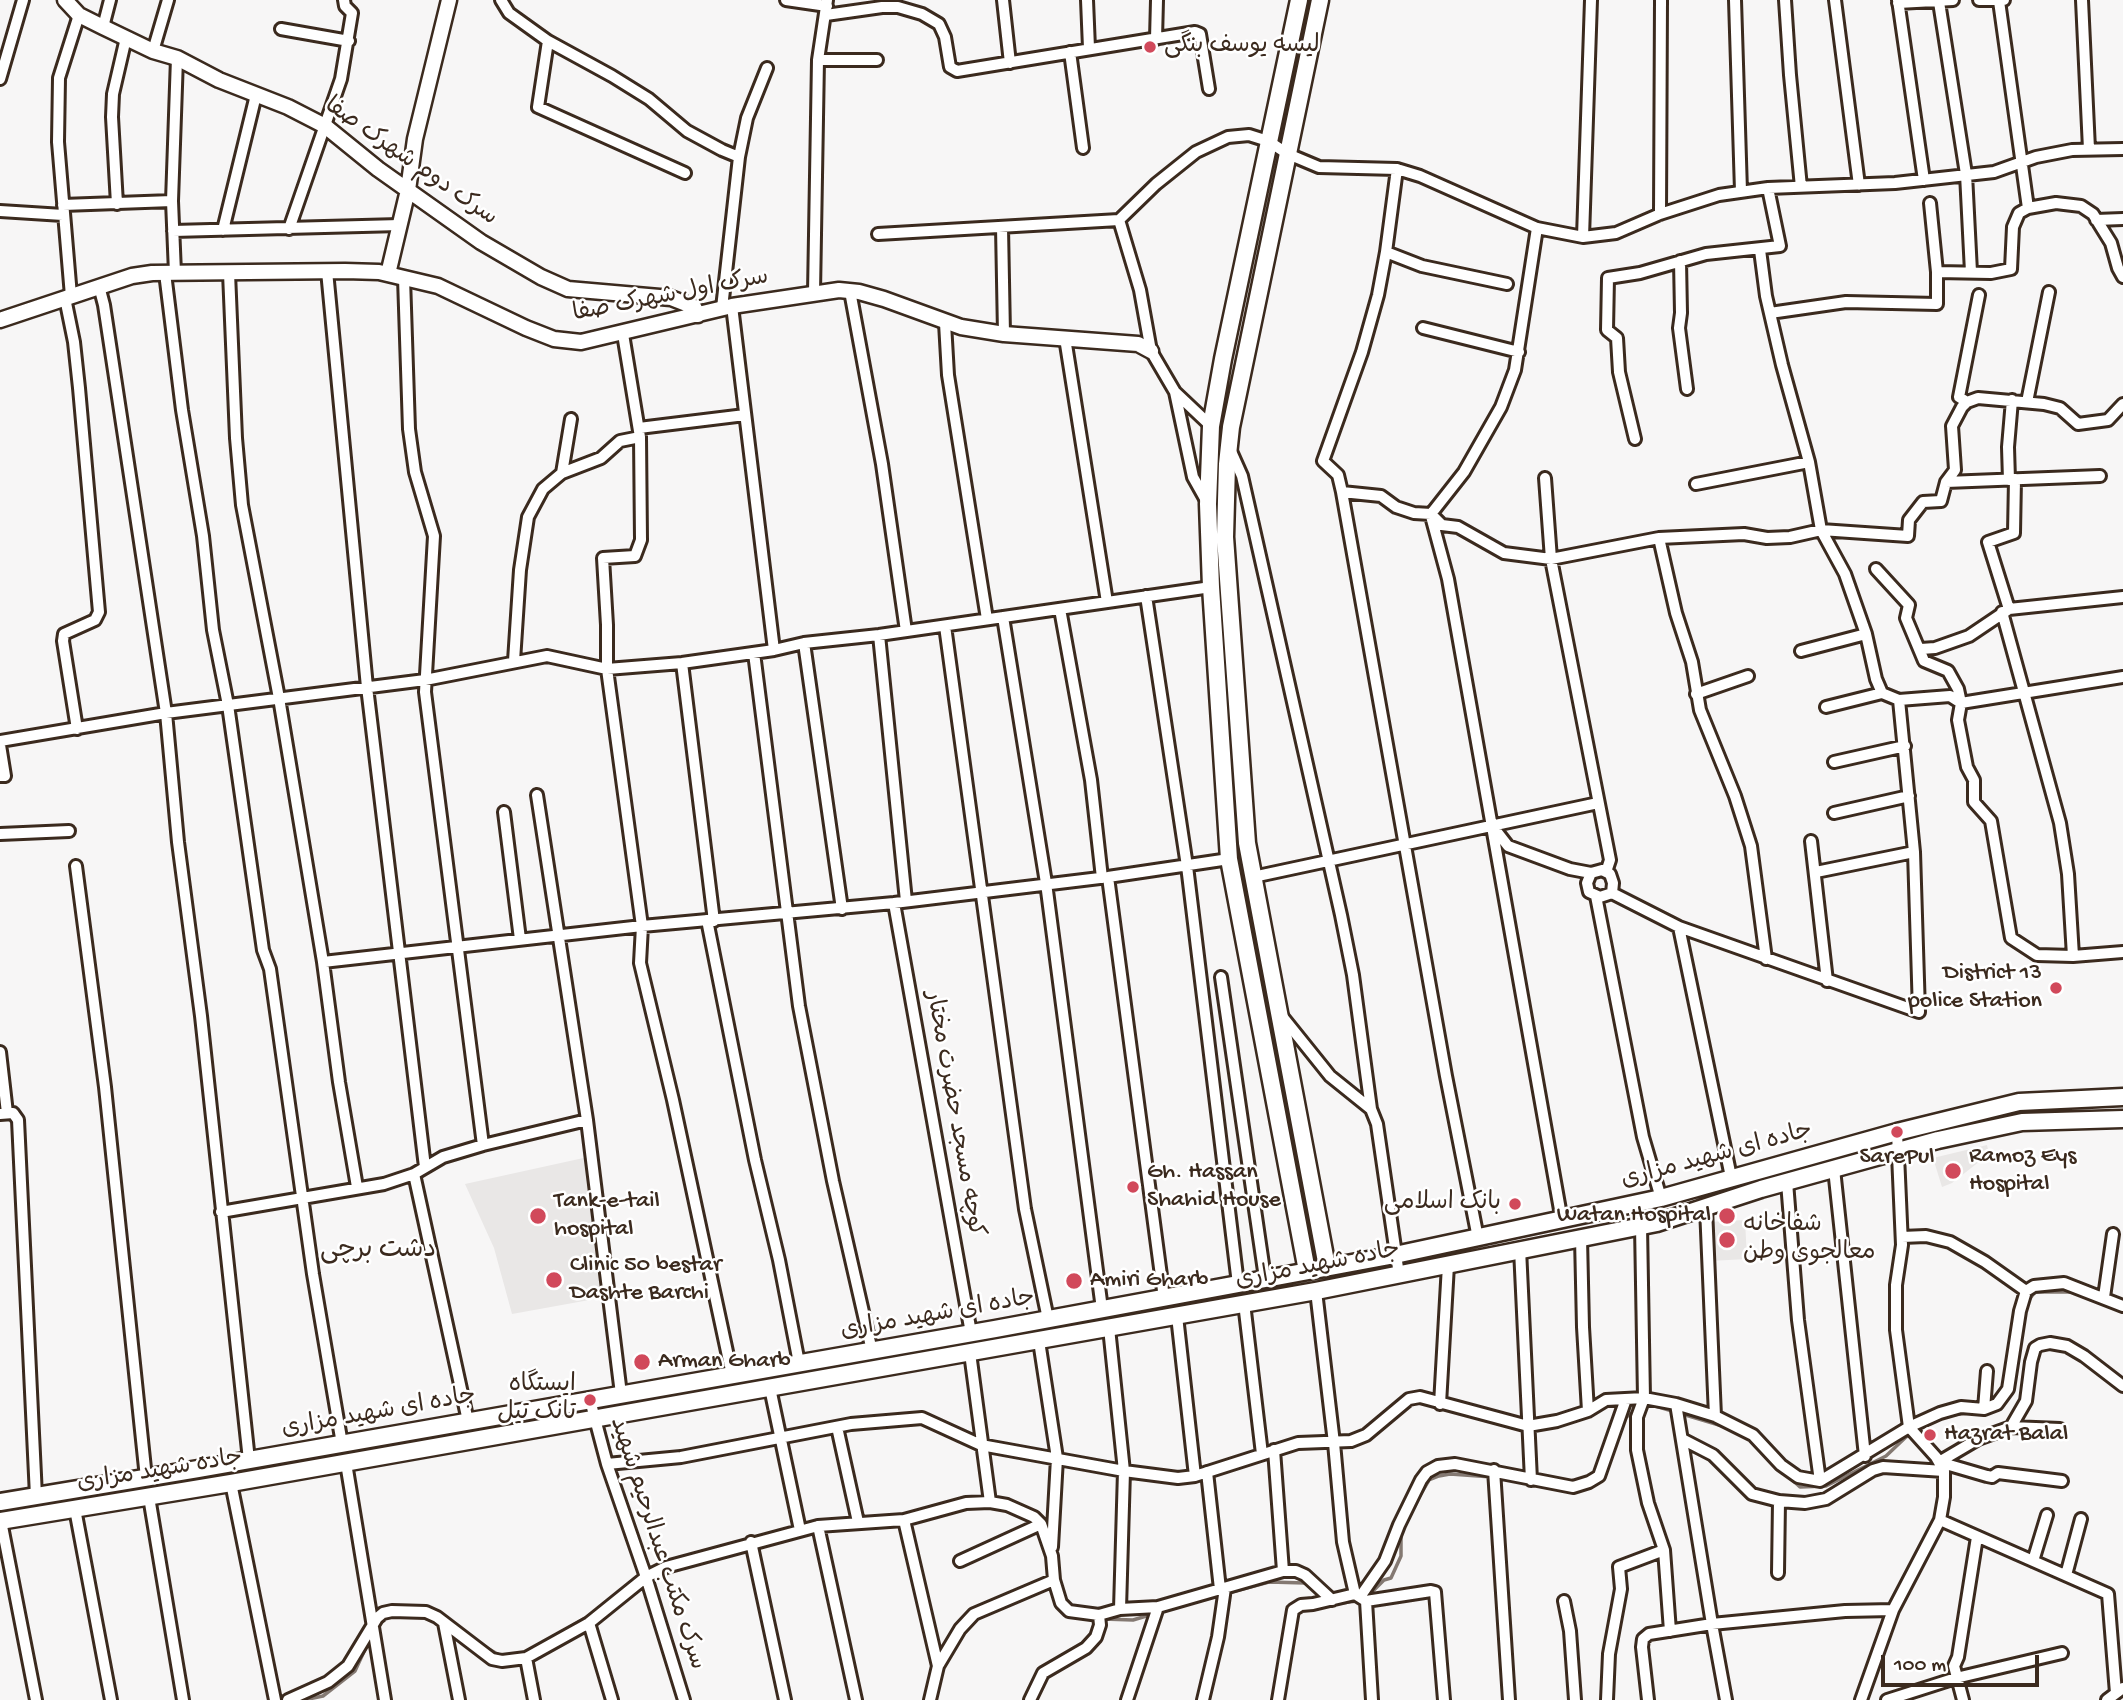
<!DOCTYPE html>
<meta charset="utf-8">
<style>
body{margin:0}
#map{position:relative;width:2123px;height:1700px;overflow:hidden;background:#f7f6f6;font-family:"Gochi Hand",sans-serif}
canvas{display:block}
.scale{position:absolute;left:1881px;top:1655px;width:158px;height:32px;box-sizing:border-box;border:4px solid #3b2a1e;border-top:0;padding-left:9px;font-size:21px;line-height:24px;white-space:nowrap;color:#3b2a1e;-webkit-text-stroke:5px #fff;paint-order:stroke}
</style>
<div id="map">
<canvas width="2123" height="1700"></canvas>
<div class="scale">100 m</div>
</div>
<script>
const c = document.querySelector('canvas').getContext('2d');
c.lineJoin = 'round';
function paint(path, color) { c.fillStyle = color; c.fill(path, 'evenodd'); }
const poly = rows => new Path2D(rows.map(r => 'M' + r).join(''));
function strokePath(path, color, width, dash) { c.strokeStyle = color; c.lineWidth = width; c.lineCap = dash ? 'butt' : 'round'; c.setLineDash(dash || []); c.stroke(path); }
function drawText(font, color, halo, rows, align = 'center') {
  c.font = font + ' "Gochi Hand","Playpen Sans Arabic",sans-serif'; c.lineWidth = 5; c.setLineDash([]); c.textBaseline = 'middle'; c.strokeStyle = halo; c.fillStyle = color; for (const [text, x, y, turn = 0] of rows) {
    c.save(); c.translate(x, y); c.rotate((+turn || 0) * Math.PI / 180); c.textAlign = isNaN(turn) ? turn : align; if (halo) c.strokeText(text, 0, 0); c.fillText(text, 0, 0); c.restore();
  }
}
const built = poly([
 [1987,1145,1989,1154,1952,1183,1942,1187,1933,1158],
 [588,1157,606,1297,512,1314,494,1248,465,1184],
 [1745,1220,1747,1259,1710,1261,1708,1222]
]);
const stream = poly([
 [2028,1301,2035,1292,2076,1292],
 [1652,1405,1729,1428],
 [1622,1420,1636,1410],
 [1933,1422,1950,1415,1970,1413],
 [1786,1474,1800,1487,1826,1486,1886,1456,1906,1437,1926,1425],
 [1416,1502,1429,1480,1439,1476,1450,1474,1492,1477],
 [1228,1593,1269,1582,1305,1583,1309,1586],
 [1194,1602,1221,1595],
 [1334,1604,1357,1601,1367,1597,1384,1580,1391,1578,1401,1556,1401,1531],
 [1103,1619,1133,1620,1153,1614],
 [546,1641,594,1613],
 [480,1644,501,1656],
 [304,1700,323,1696,355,1671,367,1645]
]);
const minor = poly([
 [501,0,509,13,548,41,612,76,649,99,687,131,722,150,739,157],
 [786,0,827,6],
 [1003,0,1010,63],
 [1087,0,1089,48],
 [1735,0,1741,191],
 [1785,0,1790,75,1801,187],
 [1835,0,1859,185],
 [1898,0,1924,180],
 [1979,0,2004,0],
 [2082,0,2089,149],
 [1999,1,2028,208],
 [1939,2,1966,174,1971,272],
 [1898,3,1953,0],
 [826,15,882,7,898,7,922,14,939,24,945,37,950,67,957,71,1195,32,1200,34,1209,89],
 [103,27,110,0],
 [281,29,349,41],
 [1156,39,1157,0],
 [548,41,538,107,685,173],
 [153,51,168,0],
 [1070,52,1083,148],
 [818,60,877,60],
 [0,79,23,0],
 [1397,169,1386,252,1378,295,1362,352,1323,461,1338,475,1342,492,1446,1076,1478,1238],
 [117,204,112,117,113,94,126,38],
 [63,205,172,201],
 [0,211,63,215],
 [1660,214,1661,0],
 [1119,220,1140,290,1151,351,1175,392,1193,477,1207,502],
 [2096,220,2123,219],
 [1002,227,1004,334],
 [289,229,341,79,352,13,345,6,344,0],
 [223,230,256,95],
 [173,231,400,225],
 [878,234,1119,220,1156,184,1196,152,1228,137,1249,135,1268,141,1288,154,1319,167,1397,169,1420,176,1537,228,1583,237,1616,233,1660,214,1719,195,1768,188,1895,183,1994,172,2036,157,2072,150,2123,149],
 [1583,237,1591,0],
 [1760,250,1766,296,1782,365,1809,462,1821,530,1845,574,1866,634,1876,679,1882,693,1899,700,1950,696,1961,703,2123,677],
 [1386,252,1422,266,1507,284],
 [1680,261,1681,313,1679,328,1687,389],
 [327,271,367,687,425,1167],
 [1937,272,1991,273,2011,269,2013,227,2019,213,2028,208,2056,203,2081,206,2093,214,2111,243,2118,268,2123,277],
 [165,273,182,410,203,536,213,630,228,705,263,950,270,969,313,1274,342,1444],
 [175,273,172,201,177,58],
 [229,273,236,438,242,505,279,698,323,962,339,1082,357,1187],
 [404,278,409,429,415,472,434,536,425,692,483,1145],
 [99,286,104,305,166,713,178,842,201,1016,249,1460],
 [850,291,882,464,906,631],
 [814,293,818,60,827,0],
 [71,296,58,142,59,78,79,15],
 [65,298,74,342,79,388,99,612,95,620,64,634,63,641,77,729],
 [732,306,774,650],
 [722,308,739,157,747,118,767,68],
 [1770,313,1846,302,1937,304,1937,272,1930,203],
 [945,323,948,375,987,619],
 [1423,328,1519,352],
 [623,334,640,437,641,540,635,556,603,558,607,625,607,669,642,926,640,963,673,1100,732,1375],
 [1065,338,1107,602],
 [1175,392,1211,426],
 [1967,402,1959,397,1979,295],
 [2027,402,2049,292],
 [639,428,745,415],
 [1635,439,1619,372,1617,338,1607,330,1608,278,1640,273,1706,254,1780,246,1768,188],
 [1230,449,1242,476,1341,915,1353,975,1371,1109],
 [562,473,571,419],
 [1545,478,1551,559,1610,860,1606,872],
 [2009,480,2008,447,2012,400],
 [1946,482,2100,476],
 [1696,484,1809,462],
 [1342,492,1381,496,1396,507,1414,513,1431,514,1442,525,1458,527,1504,553,1551,559,1659,538,1744,534,1767,538,1790,537,1821,530,1908,536,1909,520,1923,502,1941,501,1946,482,1955,470,1952,426,1962,407,1967,402,1978,398,2044,404,2060,408,2078,424,2108,420,2123,404],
 [1431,514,1464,472,1501,407,1515,370,1537,228],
 [1431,516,1448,579,1562,1221],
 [1659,538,1676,613,1692,662,1700,710,1735,796,1751,846,1766,959],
 [1876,569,1909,605,1906,618,1924,661,1948,671,1958,689,1961,703,1958,720,1967,767,1974,780,1974,802,1991,821,2011,938,2037,955,2073,956,2123,952],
 [1146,596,1187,866,1238,1284],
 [1060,609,1091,780,1102,878],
 [2009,609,1988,542,2014,533,2015,479],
 [2002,612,2060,823,2068,874,2073,956],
 [1003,617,1046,883,1102,1309],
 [945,626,1025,1209,1048,1319],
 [879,635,906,901],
 [804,643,842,909],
 [1921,649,1935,648,1969,636,2009,609,2123,597],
 [1801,651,1866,634],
 [754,653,799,1006,833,1181,872,1351],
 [514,661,520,570,528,517,543,489,562,473,601,458,620,441,640,437],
 [682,663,714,921],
 [1696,694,1748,676],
 [1826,707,1882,693],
 [0,741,166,713,425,680,547,656,607,669,682,663,774,650,804,643,879,635,1211,587],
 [0,745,5,776,0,776],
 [1834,762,1905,746],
 [537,795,587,1120,621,1394],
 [504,812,520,939],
 [1834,813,1909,796],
 [1494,828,1508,846,1570,869,1591,873],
 [0,834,69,831],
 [1811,841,1827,981],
 [76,866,105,1087,146,1478],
 [1602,870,1610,874,1613,883,1612,893,1600,897,1589,892,1587,883,1591,873,1602,870],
 [1816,872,1914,852],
 [1108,877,1164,1298],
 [1253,877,1598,803],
 [1612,893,1679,927,1919,1012,1914,852,1899,700],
 [1596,896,1643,1137,1661,1198],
 [894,903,971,1333],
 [707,920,755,1160,779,1260,799,1363],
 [1679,927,1731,1177],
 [323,962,642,926,894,903,1108,877,1229,859],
 [1221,977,1265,1278],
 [1281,1015,1330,1076,1371,1109,1377,1124,1399,1275],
 [0,1052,7,1113],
 [0,1114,13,1113,18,1120,36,1496],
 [1834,1169,1865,1456],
 [414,1174,468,1421],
 [1787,1182,1798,1320,1820,1481],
 [1706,1208,1715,1416],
 [221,1212,384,1184,414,1174,443,1157,483,1145,587,1120],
 [1641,1226,1644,1398,1637,1417,1637,1450,1648,1503,1664,1550,1670,1631],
 [1902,1237,1926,1236,1950,1242,1985,1262,2026,1291],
 [1581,1238,1583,1327,1588,1411],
 [1520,1249,1531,1480],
 [1316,1291,1334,1443,1343,1542,1355,1594],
 [2104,1297,2113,1234],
 [1244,1303,1262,1454],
 [1177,1316,1195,1476],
 [1109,1328,1124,1471,1120,1609],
 [1039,1341,1057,1458,1052,1547],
 [970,1353,990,1502],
 [770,1388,800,1530],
 [590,1400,607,1464,646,1577,684,1700],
 [1440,1404,1448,1265],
 [1676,1404,1712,1624,1726,1700],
 [1984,1409,1987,1371],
 [837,1427,858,1522],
 [2011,1427,2060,1429],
 [1682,1439,1713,1455,1752,1494,1779,1501,1805,1503,1826,1499,1873,1470,1883,1467,1944,1471],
 [1274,1450,1283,1571],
 [1939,1462,1978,1439,2011,1427,2026,1401,2031,1362,2035,1348,2040,1345,2050,1343,2067,1346,2084,1356,2123,1386],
 [1939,1462,1987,1476,1992,1477,1998,1473,2062,1481],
 [346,1463,385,1700],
 [607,1464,681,1457,851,1424,922,1418,981,1445,1124,1471,1178,1478,1195,1476,1298,1443,1351,1441,1366,1435,1409,1399,1420,1397,1528,1426,1557,1421,1588,1411,1606,1400,1644,1398,1676,1404,1715,1416,1753,1435,1781,1465,1798,1477,1820,1481,1909,1427,1940,1413,1961,1407,1984,1409,1997,1404,2008,1389,2020,1311,2026,1291,2034,1286,2064,1283,2123,1306],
 [1494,1470,1509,1700],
 [1207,1472,1220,1589],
 [231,1483,275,1700],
 [149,1497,183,1700],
 [75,1509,111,1700],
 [904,1520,938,1666],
 [1940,1520,2108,1594,2116,1693],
 [1,1521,36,1700],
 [818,1526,856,1700],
 [751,1542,785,1700],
 [960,1561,1041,1524],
 [2033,1561,2047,1515],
 [1778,1573,1779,1501],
 [2066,1575,2081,1519],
 [1360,1597,1385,1561,1399,1525,1421,1480,1427,1472,1438,1466,1455,1464,1573,1487,1589,1482,1599,1476,1626,1399],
 [1366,1601,1372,1700],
 [1564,1601,1570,1631,1575,1700],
 [444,1623,459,1700],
 [589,1623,612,1700],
 [526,1658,534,1700],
 [288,1700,328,1682,348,1666,377,1618,383,1613,392,1611,426,1612,437,1617,492,1659,502,1661,526,1658,589,1623,646,1577,666,1567,818,1526,904,1520,966,1503,990,1502,1007,1505,1034,1517,1041,1524,1052,1556,1054,1580,1061,1603,1069,1611,1099,1615,1120,1609,1158,1607,1283,1571,1296,1571,1305,1575,1332,1600],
 [930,1700,938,1666,960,1629,974,1614,1054,1580],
 [1030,1700,1043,1673,1086,1648,1096,1637,1100,1625,1099,1615],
 [1127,1700,1158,1607],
 [1203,1700,1218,1637,1225,1588],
 [1278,1700,1293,1610,1301,1605,1313,1604,1355,1594,1366,1601,1431,1591,1435,1592,1444,1700],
 [1607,1700,1609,1654,1621,1589,1619,1567,1664,1550],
 [1648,1700,1642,1647,1643,1639,1649,1634,1712,1624,1845,1611,1893,1610],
 [1861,1700,1893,1610,1940,1520,1944,1497,1944,1471,1936,1457,1909,1427,1896,1330,1896,1285,1902,1245,1897,1132],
 [1887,1700,1956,1678,2062,1653],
 [1963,1700,1954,1666,1958,1657,1977,1537],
 [2107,1700,2123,1688]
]);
const tertiary = poly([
 [65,0,79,15,103,27,153,51,177,58,219,80,288,107,325,126,378,169,481,242,541,277,568,289,671,298,694,307,698,315],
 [388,274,408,190,415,139,449,0],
 [0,320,132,276,152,273,345,271,379,272,438,286,526,328,554,339,581,342,732,306,839,290,859,292,884,299,961,327,1004,334,1138,344,1151,351]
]);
const secondary = poly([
 [1299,0,1223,359,1211,426,1208,504,1211,587,1229,859,1307,1271],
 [1320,0,1231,427,1227,464,1225,537,1247,843,1327,1267],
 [0,1502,198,1469,995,1329,1395,1255,1661,1198,1897,1132,2019,1102,2123,1097],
 [0,1521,231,1483,1316,1291,1657,1223,1761,1189,1938,1140,2022,1122,2123,1119]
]);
const markers = [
 [1150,47,7,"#d1495b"],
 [2056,988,7,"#d1495b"],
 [1897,1132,7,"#d1495b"],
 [1953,1171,9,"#d1495b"],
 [1133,1187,7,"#d1495b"],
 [1515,1204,7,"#d1495b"],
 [538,1216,9,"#d1495b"],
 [1727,1216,9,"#d1495b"],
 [1727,1240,9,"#d1495b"],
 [554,1280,9,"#d1495b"],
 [1074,1281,9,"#d1495b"],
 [642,1362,9,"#d1495b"],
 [590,1400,7,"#d1495b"],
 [1930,1435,7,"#d1495b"]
];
const poiNames = [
 ["لیسه یوسف بنگی",1164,47],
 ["District 13",2042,974,"right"],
 ["police Station",2042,1002,"right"],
 ["Ramoz Eys",1969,1157],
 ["Hospital",1969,1185],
 ["SarePul",1897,1158,"center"],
 ["Gh. Hassan",1147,1173],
 ["Shahid House",1147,1201],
 ["Tank-e-tail",554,1202],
 ["hospital",554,1230],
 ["بانک اسلامی",1501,1204,"right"],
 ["Watan Hospital",1711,1216,"right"],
 ["شفاخانه",1743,1226],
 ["معالجوی وطن",1743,1254],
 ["Clinic 50 bestar",570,1266],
 ["Dashte Barchi",570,1294],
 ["Amiri Gharb",1090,1281],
 ["Arman Gharb",658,1362],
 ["ایستگاه",576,1386,"right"],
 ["تانک تیل",576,1414,"right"],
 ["Hazrat Balal",1944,1435]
];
const streetNames = [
 ["سرک دوم شهرک صفا",410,163,35],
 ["سرک اول شهرک صفا",671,297,-11],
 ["کوچه مسجد حضرت مختار",953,1114,80],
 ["جاده ای شهید مزاری",1717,1157,-15],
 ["جاده شهید مزاری",1318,1267,-11],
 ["جاده ای شهید مزاری",938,1316,-10],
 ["جاده ای شهید مزاری",379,1414,-10],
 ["جاده شهید مزاری",160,1472,-9],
 ["سرک مکتب عبدالرحیم شهید",656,1544,72]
];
const neighbourhoodNames = [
 ["دشت برچی",378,1252]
];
paint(built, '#e9e7e6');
strokePath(stream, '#847972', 3.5);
strokePath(minor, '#3b2a1e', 16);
strokePath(tertiary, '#3b2a1e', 19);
strokePath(secondary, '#3b2a1e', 21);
strokePath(minor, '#fff', 10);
strokePath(tertiary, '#fff', 14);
strokePath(secondary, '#fff', 16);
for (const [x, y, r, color] of markers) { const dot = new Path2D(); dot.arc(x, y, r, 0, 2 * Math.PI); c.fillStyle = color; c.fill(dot); strokePath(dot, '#fff', 2.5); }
drawText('24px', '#3b2a1e', '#fff', poiNames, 'left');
drawText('24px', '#3b2a1e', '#fff', streetNames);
drawText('26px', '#3b2a1e', '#fff', neighbourhoodNames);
</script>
